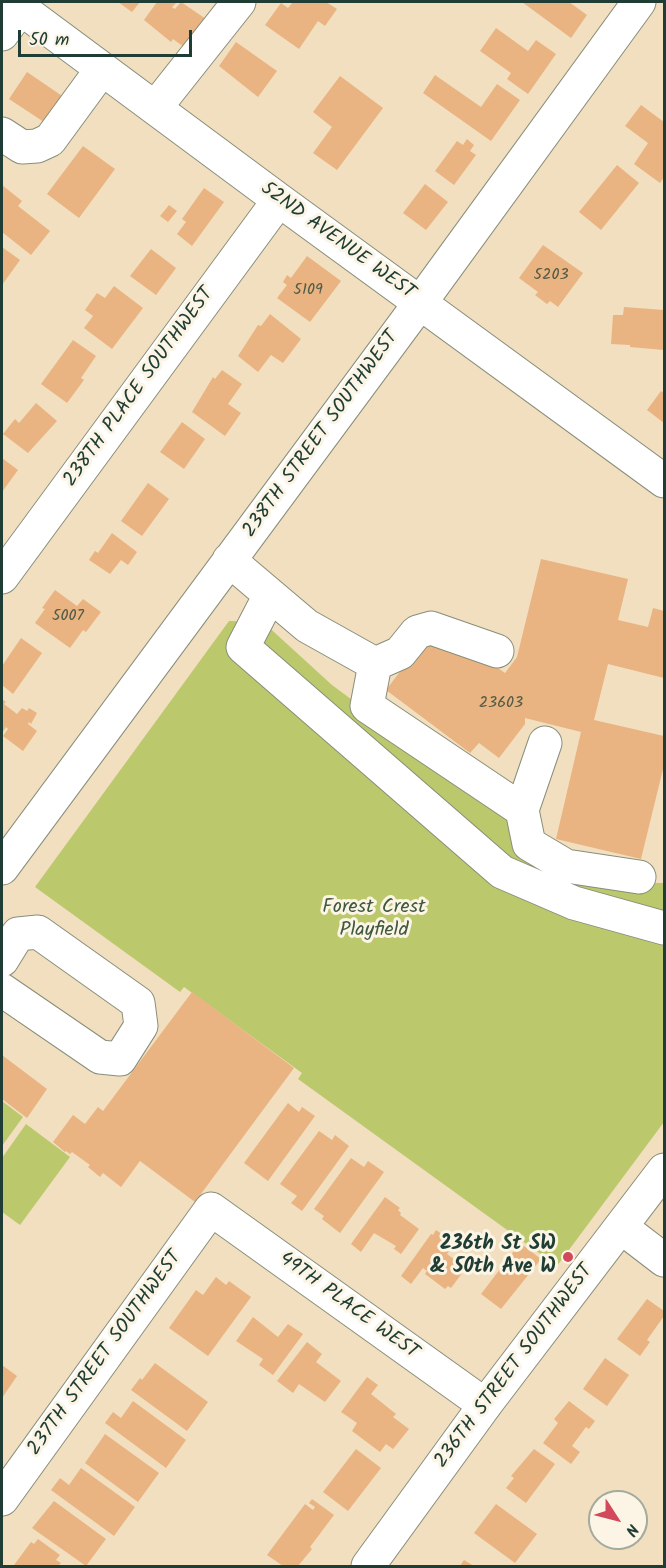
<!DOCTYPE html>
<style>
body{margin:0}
#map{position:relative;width:666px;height:1568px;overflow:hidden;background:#f1dfc0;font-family:Kalam,sans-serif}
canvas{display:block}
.frame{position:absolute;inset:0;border:3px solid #1f3d34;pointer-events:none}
.north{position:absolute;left:588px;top:1490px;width:60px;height:60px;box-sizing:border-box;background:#fcf5e5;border:2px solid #a4ab9e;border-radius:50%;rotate:126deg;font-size:16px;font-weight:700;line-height:24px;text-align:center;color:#1f3d34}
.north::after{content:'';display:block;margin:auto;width:21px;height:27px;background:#d1495b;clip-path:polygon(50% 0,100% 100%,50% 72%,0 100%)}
.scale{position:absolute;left:18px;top:30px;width:174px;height:27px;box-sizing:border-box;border:3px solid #1f3d34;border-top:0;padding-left:8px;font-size:18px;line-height:21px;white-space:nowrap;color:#1f3d34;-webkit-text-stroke:4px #fcf5e5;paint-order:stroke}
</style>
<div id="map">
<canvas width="666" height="1568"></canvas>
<div class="frame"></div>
<div class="north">N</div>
<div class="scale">50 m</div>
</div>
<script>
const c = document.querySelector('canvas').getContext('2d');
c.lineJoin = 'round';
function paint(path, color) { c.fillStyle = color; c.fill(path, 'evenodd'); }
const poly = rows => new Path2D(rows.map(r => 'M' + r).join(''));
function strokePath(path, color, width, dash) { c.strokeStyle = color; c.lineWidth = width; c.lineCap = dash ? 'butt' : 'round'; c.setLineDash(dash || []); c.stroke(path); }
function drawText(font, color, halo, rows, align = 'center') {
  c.font = font + ' Kalam,sans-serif'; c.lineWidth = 6; c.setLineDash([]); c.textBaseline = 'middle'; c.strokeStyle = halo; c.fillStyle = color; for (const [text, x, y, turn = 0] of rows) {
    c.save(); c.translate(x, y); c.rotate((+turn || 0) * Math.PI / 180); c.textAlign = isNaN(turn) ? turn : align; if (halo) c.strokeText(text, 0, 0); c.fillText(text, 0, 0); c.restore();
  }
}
const green = poly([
 [229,621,263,622,332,685,398,734,494,801,534,857,639,883,664,883,664,1122,557,1266,298,1079,302,1073,184,987,180,992,35,887],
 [2,1101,23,1117,2,1146],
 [26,1124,70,1157,20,1225,2,1212,2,1158]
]);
const building = poly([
 [118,2,140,2,132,12],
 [157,2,177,2,172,7,175,9,181,2,206,19,192,53,173,39,171,42,144,20],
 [293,2,326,2,337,9,325,26,318,21,299,49,265,25,281,3,288,8],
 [522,2,569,2,587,15,571,38],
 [496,28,528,51,536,40,556,54,528,94,507,79,511,73,480,51],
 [236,42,277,71,258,97,219,66],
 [27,72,71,102,53,128,9,99],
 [435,75,481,107,497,84,520,100,491,141,423,93],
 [340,76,383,108,337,170,313,153,332,127,313,112],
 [641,105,664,122,664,177,660,183,634,164,648,143,625,126],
 [467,139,474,145,470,151,476,155,454,185,435,171,457,141,463,145],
 [83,146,115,169,79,218,47,194],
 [617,165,639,183,601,230,579,212],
 [425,184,448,202,426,230,403,213],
 [2,185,22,201,18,206,50,231,31,255,2,232],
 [204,188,224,202,192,246,177,234,186,222,182,219],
 [169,205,177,211,168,222,160,216],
 [543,245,583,273,558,307,550,301,547,304,535,295,538,292,519,278],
 [2,247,20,260,2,285],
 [151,249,176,268,156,295,130,276],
 [307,256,341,281,310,322,277,298,287,285,283,282,287,275,291,278],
 [114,286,143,308,112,349,84,328,93,316,85,310,97,293,105,298],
 [624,307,664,310,664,350,630,347,630,345,611,344,613,315,623,315],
 [270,314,301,339,283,363,271,355,258,372,238,356,258,325,261,326],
 [73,340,96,356,81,378,84,380,67,403,41,384],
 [222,370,242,384,228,404,241,413,225,436,192,412,213,377,215,379],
 [661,391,664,393,664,423,647,410],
 [36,403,57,421,28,453,3,434,15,419,19,423],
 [182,422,205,439,184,469,160,452],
 [2,458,18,470,2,492],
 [148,483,169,499,142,536,121,521],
 [112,533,137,552,128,565,121,560,110,574,89,560,95,551,98,553],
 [541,559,628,579,618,620,648,627,653,608,664,611,664,678,608,664,594,720,664,736,664,765,641,859,556,839,581,732,525,718,525,724,499,758,479,743,470,753,386,690,424,640,478,654,505,673,517,657],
 [55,590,77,606,83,599,101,612,86,632,83,630,70,648,35,623,45,609,42,608],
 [21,638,42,653,13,694,2,685,2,666],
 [2,699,6,702,4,704,17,714,22,708,27,711,29,708,37,713,31,724,29,722,28,724,37,731,23,751,3,736,8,729,6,727,2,733],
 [192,992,294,1068,195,1202,140,1161,121,1187,103,1173,100,1177,88,1167,90,1165,72,1152,70,1154,66,1151,65,1152,53,1142,73,1115,85,1124,98,1107,103,1111],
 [2,1055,47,1089,27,1118,2,1099],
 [288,1103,299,1112,302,1107,315,1116,268,1181,244,1163],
 [319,1131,332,1140,335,1135,349,1146,302,1211,291,1203,297,1196,280,1184],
 [351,1158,364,1167,368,1161,384,1172,340,1233,322,1219,324,1216,314,1209],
 [385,1197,400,1208,398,1210,401,1213,400,1215,419,1229,401,1254,394,1249,396,1246,374,1233,361,1252,351,1244],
 [436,1230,446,1237,443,1241,451,1248,447,1254,466,1268,451,1288,448,1286,445,1289,425,1274,427,1271,423,1268,411,1284,401,1276,431,1234,433,1235],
 [520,1243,541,1259,501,1309,481,1294],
 [216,1277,226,1285,229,1281,251,1297,208,1356,169,1328,196,1290,203,1295],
 [647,1299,664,1311,664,1316,647,1340,650,1342,640,1356,617,1339],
 [253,1317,278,1337,288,1324,303,1334,273,1375,259,1365,263,1359,236,1341],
 [307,1342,322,1354,316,1362,341,1381,325,1402,299,1384,293,1393,277,1381],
 [605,1358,629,1375,607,1406,583,1389],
 [155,1363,208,1402,187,1431,131,1390,140,1378,142,1380],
 [2,1365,17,1376,2,1398],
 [367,1377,378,1385,371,1394,396,1414,393,1417,409,1429,393,1449,386,1444,380,1452,352,1431,357,1423,341,1412],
 [133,1401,186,1440,166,1468,105,1423,113,1412,121,1418],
 [569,1401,595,1421,589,1429,586,1427,572,1446,580,1452,571,1464,543,1443,558,1423,554,1419],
 [105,1434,159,1473,138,1502,85,1463],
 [356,1449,381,1468,348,1511,323,1492],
 [534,1449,555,1464,526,1503,506,1488,514,1478,511,1476],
 [81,1468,135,1507,114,1536,51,1490,60,1478,69,1485],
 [312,1499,334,1515,310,1547,312,1549,298,1566,283,1566,267,1555,305,1504,313,1510,315,1507,309,1503],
 [54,1501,106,1539,86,1566,32,1528],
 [496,1504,537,1534,515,1563,474,1533],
 [38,1539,60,1555,56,1560,61,1563,58,1566,16,1566,14,1565,31,1542,34,1544],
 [464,1560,474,1566,460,1566]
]);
const minor = poly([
 [12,2,279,200,664,481],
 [2,34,21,8],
 [155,108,239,2],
 [2,134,22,147,37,146,50,140,102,69],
 [229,560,307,626,375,664],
 [2,577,279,200],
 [270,595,243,647,502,872,574,903,664,928],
 [375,664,367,706,522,810,545,743],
 [375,664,400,653,417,632,431,628,497,651],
 [522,810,529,844,566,866,639,877],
 [2,868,420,303,639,2],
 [2,960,18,934,38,932,138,1003,141,1026,120,1059,100,1057,2,990],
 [621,1227,664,1260],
 [2,1499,211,1209,485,1405]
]);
const major = poly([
 [368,1566,485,1405,664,1170]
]);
const markers = [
 [568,1257,6,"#d1495b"]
];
const numberNames = [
 ["5203",551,276],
 ["5109",308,291],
 ["5007",68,617],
 ["23603",501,704]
];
const streetNames = [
 ["52ND AVENUE WEST",337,242,36],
 ["238TH PLACE SOUTHWEST",140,388,-54],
 ["238TH STREET SOUTHWEST",322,435,-54],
 ["49TH PLACE WEST",348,1307,36],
 ["237TH STREET SOUTHWEST",106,1354,-54],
 ["236TH STREET SOUTHWEST",515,1367,-53]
];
const parkNames = [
 ["Forest Crest",374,909],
 ["Playfield",374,932]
];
const poiNames = [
 ["236th St SW",556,1246],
 ["& 50th Ave W",556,1269]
];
paint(green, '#bbc96c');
paint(building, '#e9b481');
strokePath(minor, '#888e7a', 35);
strokePath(major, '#888e7a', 35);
strokePath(minor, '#fff', 33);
strokePath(major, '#fff', 33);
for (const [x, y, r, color] of markers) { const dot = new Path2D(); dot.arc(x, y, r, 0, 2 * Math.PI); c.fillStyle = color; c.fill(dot); strokePath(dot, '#fcf5e5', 2); }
drawText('16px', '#525b47', null, numberNames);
drawText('20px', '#1f3d34', '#fcf5e5', streetNames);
drawText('20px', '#3e593f', '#fcf5e5', parkNames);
drawText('bold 20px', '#1f3d34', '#fcf5e5', poiNames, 'right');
</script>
